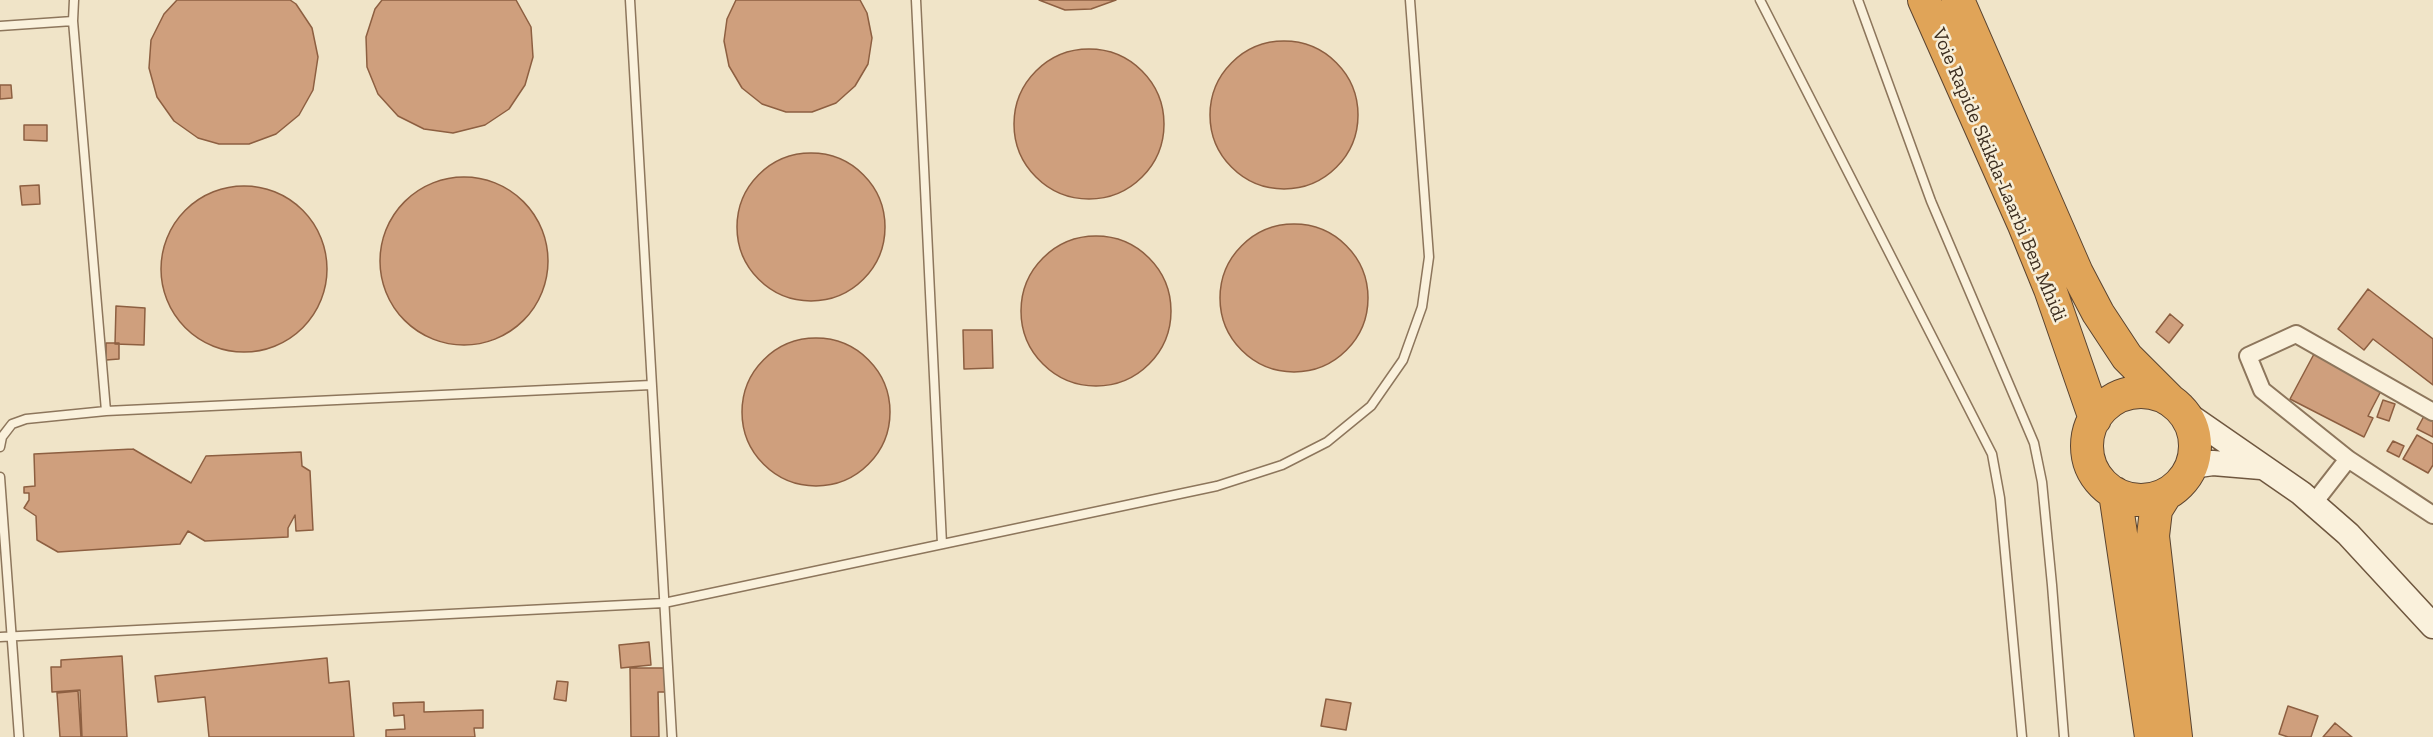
<!DOCTYPE html>
<style>
body{margin:0}
canvas{display:block;background:#f0e4c8}
</style>
<canvas width="2433" height="737"></canvas>
<script>
const c = document.querySelector('canvas').getContext('2d');
c.lineJoin = 'round';
function paint(path, color) { c.fillStyle = color; c.fill(path, 'evenodd'); }
const poly = rows => new Path2D(rows.map(r => 'M' + r).join(''));
function strokePath(path, color, width, dash) { c.strokeStyle = color; c.lineWidth = width; c.lineCap = dash ? 'butt' : 'round'; c.setLineDash(dash || []); c.stroke(path); }
function drawText(font, color, halo, rows, align = 'center') {
  c.font = font + ' "Zilla Slab",serif'; c.lineWidth = 5; c.setLineDash([]); c.textBaseline = 'middle'; c.strokeStyle = halo; c.fillStyle = color; for (const [text, x, y, turn = 0] of rows) {
    c.save(); c.translate(x, y); c.rotate((+turn || 0) * Math.PI / 180); c.textAlign = isNaN(turn) ? turn : align; if (halo) c.strokeText(text, 0, 0); c.fillText(text, 0, 0); c.restore();
  }
}
const building = poly([
 [177,0,290,0,296,4,312,28,318,57,313,90,299,115,276,134,249,144,219,144,198,138,174,121,157,97,149,68,151,40,164,14,177,0],
 [382,0,516,0,531,27,533,57,525,85,509,109,485,125,453,133,424,129,398,116,378,94,367,67,366,37,375,9,382,0],
 [736,0,860,0,867,13,872,38,868,64,855,86,836,103,812,112,786,112,762,104,742,88,729,66,724,41,727,19,736,0],
 [1039,0,1116,0,1091,9,1065,10,1039,0],
 '1210 115a74 74 0 1 1 148 0a74 74 0 1 1-148 0Z',
 '1014 124a75 75 0 1 1 150 0a75 75 0 1 1-150 0Z',
 [0,85,11,85,12,98,0,99,0,85],
 [24,125,47,125,47,141,24,140,24,125],
 '737 227a74 74 0 1 1 148 0a74 74 0 1 1-148 0Z',
 '380 261a84 84 0 1 1 168 0a84 84 0 1 1-168 0Z',
 [39,185,40,204,22,205,20,186,39,185],
 '161 269a83 83 0 1 1 166 0a83 83 0 1 1-166 0Z',
 '1220 298a74 74 0 1 1 148 0a74 74 0 1 1-148 0Z',
 '1021 311a75 75 0 1 1 150 0a75 75 0 1 1-150 0Z',
 [2368,289,2433,339,2433,385,2373,339,2364,350,2338,329,2368,289],
 [116,306,145,308,144,345,115,344,116,306],
 [2170,314,2183,325,2169,343,2156,332,2170,314],
 [963,330,992,330,993,368,964,369,963,330],
 '742 412a74 74 0 1 1 148 0a74 74 0 1 1-148 0Z',
 [106,343,119,343,119,359,106,360,106,343],
 [2314,354,2382,389,2368,416,2373,418,2364,437,2290,399,2314,354],
 [2383,400,2395,404,2389,421,2377,417,2383,400],
 [2424,416,2433,421,2433,437,2417,429,2424,416],
 [2417,435,2433,444,2433,465,2428,473,2403,459,2417,435],
 [2393,441,2404,446,2399,457,2387,451,2393,441],
 [133,449,191,483,206,456,301,452,302,466,310,471,313,530,296,531,295,515,288,528,288,537,205,541,188,531,180,544,58,552,37,540,36,516,24,508,29,500,29,493,24,493,24,487,35,486,34,454,133,449],
 [649,642,651,665,621,668,619,645,649,642],
 [122,656,127,737,82,737,80,690,52,692,51,667,61,667,61,660,122,656],
 [327,658,329,683,349,681,354,737,209,737,205,697,158,702,155,676,327,658],
 [630,668,664,668,665,692,658,692,659,737,631,737,630,668],
 [557,681,568,682,566,701,554,699,557,681],
 [78,691,81,737,60,737,57,693,78,691],
 [1326,699,1351,703,1346,730,1321,726,1326,699],
 [424,702,424,712,483,710,483,728,474,728,475,737,386,737,386,730,405,729,404,715,394,716,393,703,424,702],
 [2288,706,2318,716,2311,737,2288,737,2279,734,2288,706],
 [2335,723,2352,737,2323,737,2335,723]
]);
const lane = poly([
 [74,0,73,21,106,411],
 [630,0,672,737],
 [916,0,942,544],
 [1760,0,1992,454,2000,498,2022,737],
 [1858,0,1931,201,2034,443,2042,482,2052,585,2064,737],
 [0,26,73,21],
 [0,447,2,437,12,424,26,419,106,411,651,385],
 [0,477,19,737],
 [0,637,664,603,1217,486,1282,465,1327,442,1371,406,1403,360,1422,307,1429,257,1410,0]
]);
const street = poly([
 [2433,412,2296,334,2248,356,2262,390,2348,459,2433,515],
 [2313,504,2348,459]
]);
const secondary = poly([
 [2181,410,2301,493,2348,534,2433,626],
 [2192,466,2213,463,2261,467]
]);
const highway = poly([
 [1924,0,2024,225,2050,289,2095,419],
 [1958,0,2077,273,2098,313,2127,357,2171,401],
 '2087 446a54 54 0 1 1 108 0a54 54 0 1 1-108 0Z',
 [2115,493,2151,737],
 [2166,494,2156,510,2153,536,2176,737]
]);
const streetNames = [
 ["Voie Rapide Skikda-Laarbi Ben Mhidi",1999,175,67]
];
paint(building, '#cf9f7d');
strokePath(building, '#8d5f41', 1.5);
strokePath(lane, '#8d765c', 11);
strokePath(street, '#8d765c', 20);
strokePath(secondary, '#6f573f', 27);
strokePath(highway, '#5b4430', 34);
strokePath(lane, '#faf1dc', 8);
strokePath(street, '#faf1dc', 16);
strokePath(secondary, '#faf1dc', 24);
strokePath(highway, '#e0a458', 32);
drawText('20px', '#3d2e20', '#f7eed8', streetNames);
</script>
